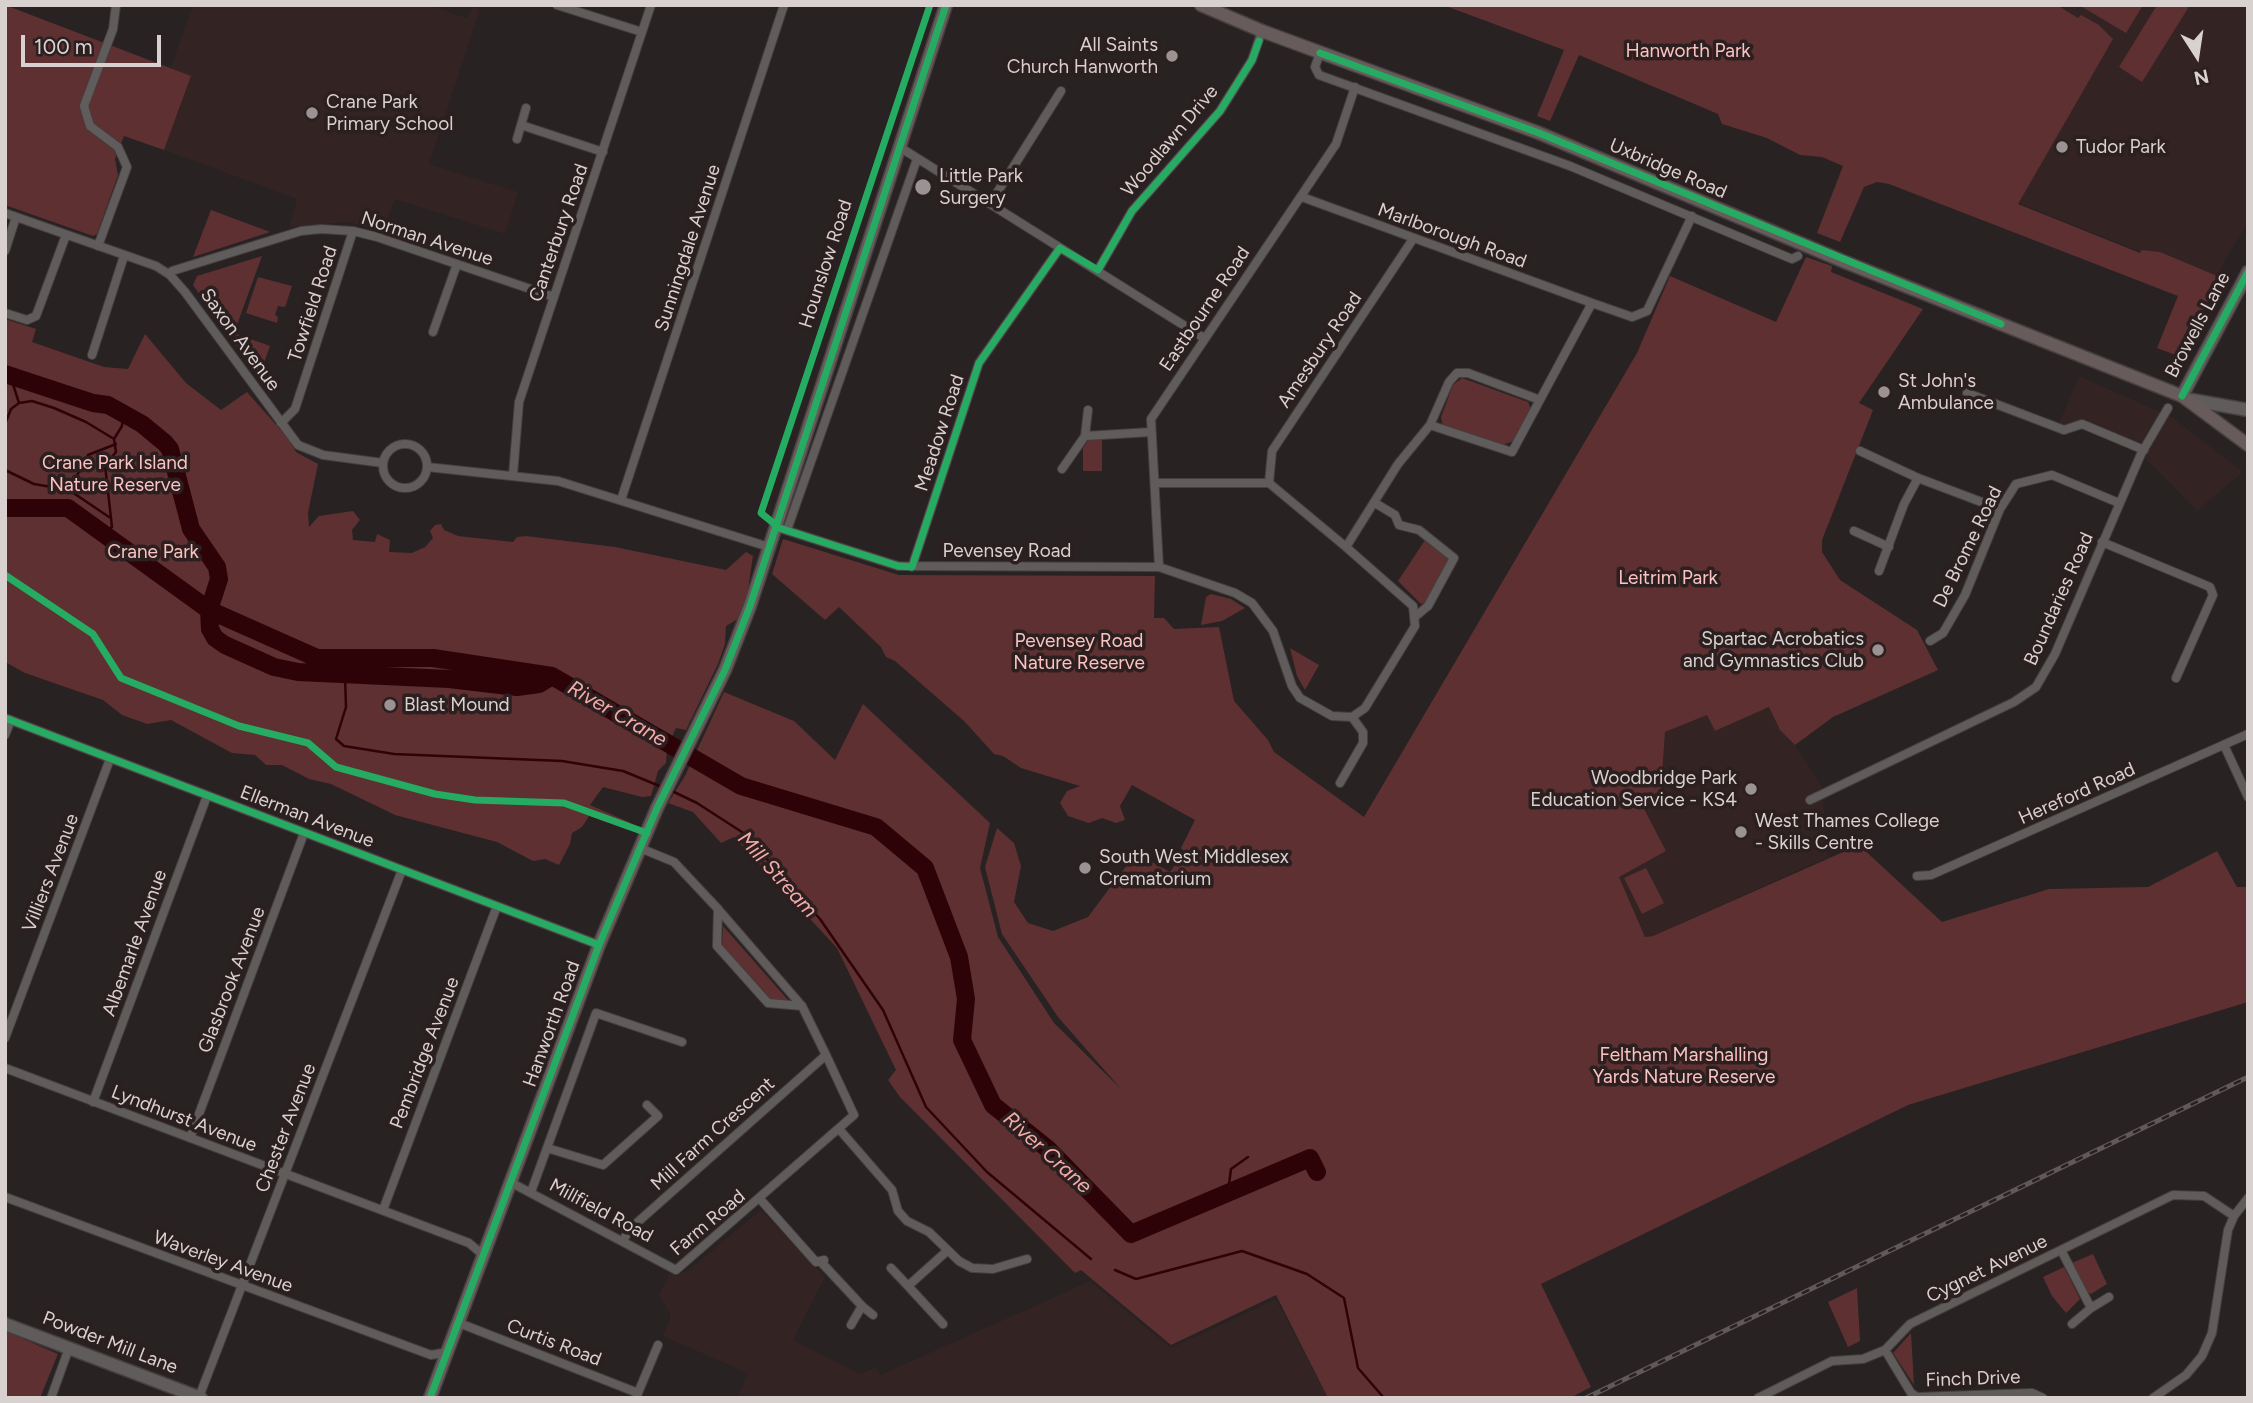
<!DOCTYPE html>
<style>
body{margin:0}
#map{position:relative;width:2253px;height:1403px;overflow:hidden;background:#282222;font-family:Figtree,sans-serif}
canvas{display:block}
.frame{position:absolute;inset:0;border:7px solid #d9d0d0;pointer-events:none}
.north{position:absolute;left:2162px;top:21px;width:70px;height:70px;-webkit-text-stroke:5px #2b1f1f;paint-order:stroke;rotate:168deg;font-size:19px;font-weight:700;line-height:28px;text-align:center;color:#d9d0d0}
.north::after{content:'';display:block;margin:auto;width:24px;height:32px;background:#d9d0d0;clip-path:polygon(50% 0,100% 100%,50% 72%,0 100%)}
.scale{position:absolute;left:21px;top:35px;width:140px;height:32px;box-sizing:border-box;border:4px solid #d9d0d0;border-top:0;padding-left:9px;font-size:21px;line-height:24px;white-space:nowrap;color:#d9d0d0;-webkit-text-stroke:5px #2b1f1f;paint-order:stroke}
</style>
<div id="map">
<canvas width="2253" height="1403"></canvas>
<div class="frame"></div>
<div class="north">N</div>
<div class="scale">100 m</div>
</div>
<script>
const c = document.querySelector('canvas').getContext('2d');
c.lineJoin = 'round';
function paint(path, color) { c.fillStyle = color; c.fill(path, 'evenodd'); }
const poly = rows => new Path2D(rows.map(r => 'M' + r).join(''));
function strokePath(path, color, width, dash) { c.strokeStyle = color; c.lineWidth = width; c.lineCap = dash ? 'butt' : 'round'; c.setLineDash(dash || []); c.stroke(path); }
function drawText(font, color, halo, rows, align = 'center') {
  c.font = font + ' Figtree,sans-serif'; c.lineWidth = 7; c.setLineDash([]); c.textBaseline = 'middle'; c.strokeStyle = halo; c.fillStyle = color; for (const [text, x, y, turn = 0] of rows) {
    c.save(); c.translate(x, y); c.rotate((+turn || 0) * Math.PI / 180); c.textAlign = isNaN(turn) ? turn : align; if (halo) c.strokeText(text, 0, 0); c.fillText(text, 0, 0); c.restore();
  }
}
const built = poly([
 [193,5,429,5,467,18,472,6,480,9,429,164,518,192,505,234,395,199,383,230,347,222,289,227,297,199,164,150,191,77,170,69],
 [1772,5,2248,5,2248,223,2224,262,2216,282,1736,90],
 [2079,376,2172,417,2243,472,2197,511,2141,454,2144,450,2082,424,2057,428],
 [1769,707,1780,730,1795,745,1822,787,1828,857,1653,936,1645,937,1618,876,1666,851,1640,801,1661,791,1665,732,1707,715,1715,731],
 [761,1210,825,1277,793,1340,861,1374,876,1367,880,1375,1090,1281,1171,1348,1276,1299,1328,1398,737,1398,749,1371,747,1373,663,1336,671,1315,659,1295,669,1273,677,1276,691,1268]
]);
const green = poly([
 [5,5,191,76,164,150,124,136,115,159,118,175,97,234,93,236,5,205],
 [1443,5,2057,5,2078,18,2081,15,2099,25,2113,39,2018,204,2140,253,2142,250,2160,252,2222,278,2216,285,2181,357,2157,348,2178,296,1889,184,1877,182,1864,187,1840,242,1817,233,1843,166,1822,157,1800,155,1767,138,1722,124,1718,114,1579,55,1550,121,1537,116,1564,50],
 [2079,5,2143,5,2126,33],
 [2157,5,2190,5,2142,82,2119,67],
 [211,210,270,232,193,257],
 [262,256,234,333,270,346,261,371,257,374,193,285,197,276],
 [1806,257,1832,266,1831,272,1923,309,1859,403,1873,410,1822,540,1822,552,1840,580,1917,630,1938,670,1833,717,1795,745,1780,730,1769,707,1715,731,1707,715,1665,732,1661,791,1640,801,1666,851,1619,877,1645,937,1653,936,1859,845,1942,922,2049,889,2148,887,2217,851,2237,887,2248,887,2248,1002,1908,1105,1541,1284,1591,1387,1570,1398,1328,1398,1276,1295,1171,1345,1081,1270,1075,1273,900,1097,888,1080,896,1070,837,948,734,837,721,843,693,812,668,803,685,776,724,692,794,721,835,760,863,704,990,823,980,868,998,937,1054,1023,1121,1089,1058,1017,1002,934,985,867,997,828,1014,843,1021,866,1014,902,1028,923,1053,931,1088,917,1136,853,1170,872,1184,851,1181,848,1195,820,1132,785,1120,806,1125,820,1116,823,1102,818,1089,823,1068,816,1060,803,1067,791,1080,786,1021,768,1003,756,994,754,964,721,895,661,886,657,881,647,839,607,825,620,772,574,783,539,899,575,1155,576,1154,618,1164,618,1174,629,1219,627,1234,701,1268,740,1274,752,1364,817,1637,353,1670,276,1776,322],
 [258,277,292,286,285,307,278,306,275,315,278,317,277,323,246,313],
 [5,319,36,329,32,342,104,367,128,369,145,334,186,383,221,410,247,392,287,437,296,452,318,464,308,513,309,527,319,516,353,511,360,520,352,530,353,540,375,542,377,534,390,540,389,552,412,553,425,547,433,538,430,531,435,525,441,524,444,530,458,536,513,542,517,537,526,536,615,547,726,570,746,552,753,556,747,596,738,619,726,626,725,644,718,664,686,730,676,728,667,748,666,763,658,771,651,796,642,797,603,787,590,805,631,823,628,830,589,816,582,827,572,833,570,844,559,865,545,859,533,861,497,842,395,815,331,784,309,779,282,765,266,765,255,755,232,753,171,720,147,724,122,715,103,700,25,673,7,663],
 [1462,378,1528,402,1531,409,1514,441,1502,445,1443,426,1441,417,1453,385],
 [1089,439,1102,439,1102,471,1083,471,1083,448],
 [1425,540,1451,560,1426,603,1421,604,1398,581],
 [1211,594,1231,599,1245,608,1222,621,1201,625,1206,597],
 [1290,648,1319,665,1305,690,1297,676],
 [1646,868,1664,903,1642,914,1624,878],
 [723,926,760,968,788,1000,771,999,722,945],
 [2093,1254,2107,1284,2091,1294,2087,1292,2072,1263],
 [2064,1267,2080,1299,2066,1313,2052,1296,2043,1277],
 [1857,1288,1860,1341,1848,1347,1828,1302],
 [5,1331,58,1354,40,1398,5,1398],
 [1911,1333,1914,1385,1893,1353]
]);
const stream = poly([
 [19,403,32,401,54,408,86,422,114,439],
 [5,424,11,409,19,403,10,375],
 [5,470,34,484,69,490,109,517],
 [69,490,88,455,116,444],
 [108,530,112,527,105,465,116,452,114,439,122,426,123,413],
 [345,676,346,707,336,739,344,746,394,754,562,761,623,771,662,787],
 [672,791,697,803,745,834,820,919,883,1010,926,1107,987,1172,1091,1259],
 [1228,1192,1231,1169,1248,1157],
 [1115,1270,1136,1279,1242,1251,1307,1274,1344,1298,1358,1368,1384,1398]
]);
const river = poly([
 [5,374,93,403,108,405,142,424,165,443,170,449,191,529,217,567,219,579,209,610,210,629,215,638,225,645,274,667,298,672,449,679,517,687,539,684,552,676],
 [5,508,68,508,209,610,317,658,433,658,552,676,741,786,876,827,925,868,959,957,966,999,962,1040,993,1105,1048,1149,1131,1234,1310,1158,1317,1172]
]);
const street = poly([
 [557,5,642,32],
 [1320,53,1315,67,1319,75,1570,166,1792,259,1798,256],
 [521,125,603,152],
 [517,139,526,108],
 [901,148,1204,338],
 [1302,197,1592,303],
 [990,204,1061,91],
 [5,213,156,266,170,275,185,292,298,445,323,455,383,463],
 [98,246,127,167,118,147,90,126,84,106,113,29,116,5],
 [5,251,16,217],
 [1098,270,1132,211,1220,111,1252,60,1262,31],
 [170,275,172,271,301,231,321,229,353,231,377,237,554,297],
 [5,313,27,320,36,316,66,235],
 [433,332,457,264],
 [92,355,124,256],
 [1967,393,2064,430,2082,424,2144,450],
 [281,423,295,409,353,231],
 [1430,425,1449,382,1457,373,1468,373,1540,400],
 [1085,436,1088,410],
 '383 466a22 22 0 1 1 44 0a22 22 0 1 1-44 0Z',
 [1860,451,1918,478,2000,509],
 [427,467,558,481,769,547],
 [1062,469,1085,436,1151,432],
 [513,475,519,402,651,5],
 [1155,483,1269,483,1346,547],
 [1269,483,1272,451,1413,239],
 [621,500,784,5],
 [1375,503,1395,515,1399,525,1419,530,1454,558,1428,606,1416,616],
 [776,527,898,566,1159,567,1235,593,1252,603,1273,631,1292,686,1300,698,1332,716,1352,717,1365,708,1415,626,1413,606,1346,547,1398,464,1430,425,1512,452,1592,303,1632,317,1647,311,1692,216],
 [787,530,917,159],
 [1854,531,1889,547],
 [2102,542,2210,587,2213,595,2176,678],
 [912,567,979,363,1060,248],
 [1159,567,1151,419,1336,144,1355,87],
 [1879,571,1904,504,1918,478],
 [1930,641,1943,633,1965,595,2000,509,2016,484,2052,475,2119,503],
 [5,718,599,945],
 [5,735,11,720],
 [2224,745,2248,797],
 [1340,783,1363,743,1363,732,1352,717],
 [1810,800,2014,702,2036,687,2055,654,2141,454,2168,408],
 [1917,876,1931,875,2248,734],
 [718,909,717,946,768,1003,802,1006],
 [5,1038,110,759],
 [5,1068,469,1243,483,1255],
 [93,1102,207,796],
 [839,1129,892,1190,898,1211,907,1221,929,1232,959,1261,972,1268,993,1269,1027,1259],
 [190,1138,304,833],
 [547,1148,603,1165,658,1116,647,1105],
 [510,1182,676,1270,854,1115,826,1055],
 [531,1192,596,1013,682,1042],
 [5,1197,431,1355,448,1352],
 [760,1199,816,1262,824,1260],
 [383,1210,497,906],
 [623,1240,631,1228,826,1055,802,1006,718,909,674,862,640,848],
 [2061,1250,2091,1308,2072,1324],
 [821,1262,862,1306,851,1325],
 [891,1268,908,1286,947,1251],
 [908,1286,943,1324],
 [862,1306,873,1315],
 [2091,1308,2109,1297],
 [459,1323,638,1393,636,1398],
 [1885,1350,1911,1393,1917,1397,2032,1393,2043,1398],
 [638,1393,658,1345],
 [199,1397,402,870],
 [51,1398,69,1348],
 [1758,1398,1832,1361,1863,1359,1885,1350,1910,1324,2173,1195,2204,1196,2234,1216],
 [2153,1398,2186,1375,2202,1356,2212,1333,2228,1230,2234,1216,2248,1198]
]);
const secondary = poly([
 [2182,396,2248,272],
 [2192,400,2248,410],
 [5,1324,201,1398]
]);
const primary = poly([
 [1201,5,1262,31,1539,133,1845,262,2182,396,2248,445],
 [430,1398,599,945,657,808,725,670,750,606,946,5]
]);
const rail = poly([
 [1586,1398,2248,1077]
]);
const cycleway = poly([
 [1320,53,1539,133,2001,324],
 [2182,396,2248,272],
 [777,526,761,513,930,5],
 [776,527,898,566,912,567,979,363,1060,248,1098,270,1132,211,1220,111,1252,60,1259,41],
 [5,575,93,634,121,678,239,726,308,743,336,767,435,794,475,800,564,803,647,833],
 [5,718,599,945],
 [430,1398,599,945,657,808,725,670,750,606,946,5]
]);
const markers = [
 [1172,56,7,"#9b9393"],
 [312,113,7,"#9b9393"],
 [2062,147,7,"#9b9393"],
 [923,187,9,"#9b9393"],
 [1884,392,7,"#9b9393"],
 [1878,650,7,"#9b9393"],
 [390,705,7,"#9b9393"],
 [1751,789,7,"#9b9393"],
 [1741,832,7,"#9b9393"],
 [1085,868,7,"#9b9393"]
];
const poiNames = [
 ["All Saints",1158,45,"right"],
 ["Church Hanworth",1158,67,"right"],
 ["Crane Park",326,102],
 ["Primary School",326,124],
 ["Tudor Park",2076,147],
 ["Little Park",939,176],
 ["Surgery",939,198],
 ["St John's",1898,381],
 ["Ambulance",1898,403],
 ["Spartac Acrobatics",1864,639,"right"],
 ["and Gymnastics Club",1864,661,"right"],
 ["Blast Mound",404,705],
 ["Woodbridge Park",1737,778,"right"],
 ["Education Service - KS4",1737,800,"right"],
 ["West Thames College",1755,821],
 ["- Skills Centre",1755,843],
 ["South West Middlesex",1099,857],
 ["Crematorium",1099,879]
];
const parkNames = [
 ["Hanworth Park",1688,51],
 ["Crane Park Island",115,463],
 ["Nature Reserve",115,485],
 ["Crane Park",153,552],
 ["Leitrim Park",1668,578],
 ["Pevensey Road",1079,641],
 ["Nature Reserve",1079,663],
 ["Feltham Marshalling",1684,1055],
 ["Yards Nature Reserve",1684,1077]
];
const streetNames = [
 ["Woodlawn Drive",1170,141,-50],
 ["Uxbridge Road",1668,169,23],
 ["Canterbury Road",559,233,-71],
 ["Marlborough Road",1452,236,20],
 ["Norman Avenue",427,239,18],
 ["Sunningdale Avenue",688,248,-72],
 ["Hounslow Road",826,264,-72],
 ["Towfield Road",313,304,-72],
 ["Eastbourne Road",1205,309,-56],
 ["Browells Lane",2198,325,-62],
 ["Saxon Avenue",240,340,54],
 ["Amesbury Road",1320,350,-56],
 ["Meadow Road",940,433,-72],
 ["De Brome Road",1968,547,-64],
 ["Pevensey Road",1007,551],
 ["Boundaries Road",2059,599,-66],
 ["Hereford Road",2077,794,-24],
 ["Ellerman Avenue",307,817,21],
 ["Villiers Avenue",51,873,-69],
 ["Albemarle Avenue",135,943,-70],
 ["Glasbrook Avenue",232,980,-69],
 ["Hanworth Road",552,1024,-70],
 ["Pembridge Avenue",425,1053,-69],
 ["Lyndhurst Avenue",184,1119,21],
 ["Chester Avenue",286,1128,-69],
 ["Mill Farm Crescent",713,1134,-42],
 ["Millfield Road",601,1211,28],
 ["Farm Road",708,1223,-40],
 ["Waverley Avenue",223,1262,20],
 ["Cygnet Avenue",1987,1269,-26],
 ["Powder Mill Lane",110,1343,21],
 ["Curtis Road",554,1343,21],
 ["Finch Drive",1973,1379,-2]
];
const waterNames = [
 ["River Crane",617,714,30],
 ["Mill Stream",777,875,48],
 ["River Crane",1047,1153,42]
];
paint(built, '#332323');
paint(green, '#5e3032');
strokePath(stream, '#2e0308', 2.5);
strokePath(river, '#2e0308', 18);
strokePath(street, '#453f3f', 10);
strokePath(secondary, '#453f3f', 15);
strokePath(primary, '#453f3f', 15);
strokePath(street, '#615c5c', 8);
strokePath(secondary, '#615c5c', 12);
strokePath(primary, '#685b5b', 12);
strokePath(rail, '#5f5a59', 5);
strokePath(rail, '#2b1f1f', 2.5, [8]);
strokePath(cycleway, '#26ab63', 7);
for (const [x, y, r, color] of markers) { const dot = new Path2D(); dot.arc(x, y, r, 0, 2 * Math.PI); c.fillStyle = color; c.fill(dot); strokePath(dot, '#2b1f1f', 2.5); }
drawText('19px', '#d9d0d0', '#2b1f1f', poiNames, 'left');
drawText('19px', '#fcc2c1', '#2b1f1f', parkNames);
drawText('19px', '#d9d0d0', '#2b1f1f', streetNames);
drawText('italic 21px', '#f5aaaa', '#2b1f1f', waterNames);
</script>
